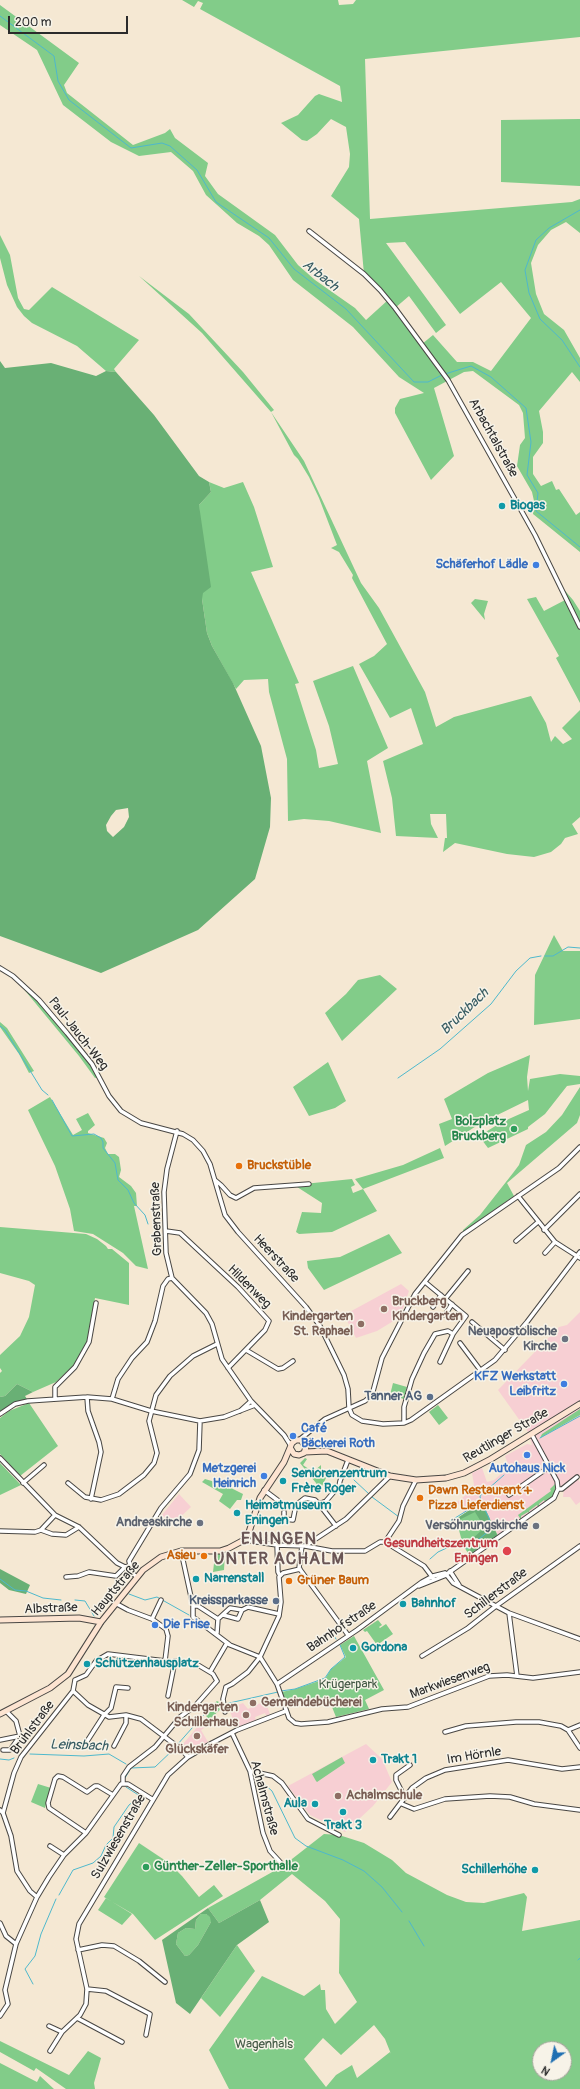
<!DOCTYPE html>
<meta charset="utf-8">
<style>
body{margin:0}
#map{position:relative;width:580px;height:2089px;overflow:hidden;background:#f5e8d3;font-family:Pangolin,sans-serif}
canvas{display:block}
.north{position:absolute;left:532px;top:2041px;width:40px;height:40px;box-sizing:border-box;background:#f7f3e8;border:1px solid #a5a39c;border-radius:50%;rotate:213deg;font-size:11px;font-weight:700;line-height:16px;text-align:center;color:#2b2b2b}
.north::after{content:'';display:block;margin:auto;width:14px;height:18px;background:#1f6fb2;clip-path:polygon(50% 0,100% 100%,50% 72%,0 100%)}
.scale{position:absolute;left:8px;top:16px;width:120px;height:18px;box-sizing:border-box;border:2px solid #2b2b2b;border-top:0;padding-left:5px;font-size:12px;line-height:14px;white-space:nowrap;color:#2b2b2b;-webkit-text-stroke:3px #f7f3e8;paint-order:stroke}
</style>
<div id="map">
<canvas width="580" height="2089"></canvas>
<div class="north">N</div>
<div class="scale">200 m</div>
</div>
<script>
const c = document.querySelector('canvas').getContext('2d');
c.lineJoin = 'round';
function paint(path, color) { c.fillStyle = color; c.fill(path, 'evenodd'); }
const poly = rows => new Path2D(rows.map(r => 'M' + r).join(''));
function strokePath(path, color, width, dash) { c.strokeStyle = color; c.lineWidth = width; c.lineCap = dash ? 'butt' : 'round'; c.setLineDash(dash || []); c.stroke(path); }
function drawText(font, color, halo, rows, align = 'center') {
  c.font = font + ' Pangolin,sans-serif'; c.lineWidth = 3; c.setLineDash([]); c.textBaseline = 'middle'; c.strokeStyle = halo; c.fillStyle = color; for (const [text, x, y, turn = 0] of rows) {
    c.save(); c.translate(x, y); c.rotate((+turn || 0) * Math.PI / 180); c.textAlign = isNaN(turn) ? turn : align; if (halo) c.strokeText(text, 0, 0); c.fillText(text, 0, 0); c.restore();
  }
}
const built = poly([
 [401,1284,409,1291,400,1317,377,1331,356,1338,344,1315],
 [580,1312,580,1475,576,1477,580,1482,580,1502,576,1505,570,1497,563,1497,564,1489,556,1490,546,1503,498,1536,482,1503,464,1513,457,1502,467,1494,466,1487,474,1485,472,1473,482,1468,487,1482,494,1480,509,1467,505,1456,527,1444,532,1445,528,1432,498,1390,559,1327,567,1325],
 [179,1494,191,1507,175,1522,170,1523,162,1515],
 [265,1701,270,1714,266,1716,265,1713,255,1717,256,1720,236,1728,229,1708,243,1703,248,1709],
 [208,1719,209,1725,201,1730,208,1742,191,1751,183,1744,199,1725],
 [366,1744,382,1759,392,1782,373,1806,345,1832,310,1815,288,1786]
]);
const green = poly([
 [182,0,338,0,339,5,353,4,356,0,580,0,580,37,365,59,370,219,572,202,580,199,580,233,566,222,551,230,538,245,531,263,536,294,544,314,564,330,580,358,580,382,572,372,539,411,543,432,543,443,533,457,533,474,541,486,552,481,556,490,559,489,576,515,580,512,580,552,533,514,534,501,532,492,517,466,520,445,525,438,523,413,519,405,473,371,464,372,434,388,454,456,431,480,395,413,395,408,400,399,424,393,399,377,353,327,293,280,269,245,259,236,237,223,206,195,193,171,171,152,139,156,111,142,63,105,37,50,0,25,0,5,79,63,64,85,67,93,133,145,165,133,170,129,175,138,208,163,205,176,218,194,275,235,298,265,315,280,355,308,366,320,388,300,364,274,359,219,331,196,349,167,350,154,346,127,331,119,317,134,307,141,302,140,281,123,298,115,315,96,319,94,342,102,340,86,200,9,203,3,198,1,194,7],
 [405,242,460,314,501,282,531,318,491,371,473,362,457,362,433,335,422,344,395,308,409,296,436,333,446,325,386,243],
 [580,119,580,186,501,182,501,120],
 [0,235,10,255,18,298,24,309,29,310,52,287,139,340,114,369,116,372,106,371,77,346,32,323,24,316,17,307,7,285,0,258],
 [139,276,189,314,243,372,274,410,271,412,304,461,361,583,379,608,425,692,436,727,454,717,531,696,546,723,551,742,555,736,563,744,572,739,562,728,580,710,580,817,572,824,578,834,565,838,561,844,551,852,534,857,507,854,455,843,443,852,445,838,447,838,446,814,430,814,431,824,438,838,396,836,392,798,383,761,423,744,411,708,390,718,359,664,374,656,387,644,352,578,353,575,339,552,331,548,337,545,319,498,309,477,298,459,294,455,271,412,202,333],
 [209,482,224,488,243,482,254,507,273,567,251,572,299,683,295,684,316,750,319,768,338,764,329,726,313,681,353,666,388,748,367,761,381,833,329,821,304,819,288,821,287,759,269,692,268,679,244,680,236,689,212,646,207,633,202,599,199,505,211,492],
 [561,586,573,600,580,611,580,703,556,658,559,656,527,599,536,597,544,611,567,599],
 [475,599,488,601,484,614,485,620,471,603],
 [554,935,563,951,580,951,580,1019,534,1025,535,975],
 [380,975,397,989,342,1041,325,1013,346,994,358,980],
 [13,976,39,1000,100,1077,95,1078,79,1056],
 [0,1022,7,1028,34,1071,29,1073,19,1054,0,1027],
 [530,1055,527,1077,528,1091,530,1079,560,1074,580,1076,580,1084,567,1086,545,1114,528,1127,528,1129,488,1148,479,1136,502,1122,529,1110,528,1100,481,1123,445,1146,439,1124,452,1119,444,1099,488,1073],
 [328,1062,346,1101,335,1108,309,1116,293,1087],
 [580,1087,580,1115,577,1123,507,1183,514,1196,463,1232,463,1230,480,1215,513,1173,519,1165,526,1145,546,1132,562,1115],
 [50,1097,73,1135,82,1130,76,1119,88,1113,95,1125,88,1131,88,1133,104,1138,107,1143,105,1148,108,1154,115,1154,119,1157,121,1170,119,1177,131,1186,136,1193,137,1206,134,1206,148,1269,136,1266,123,1253,93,1234,74,1231,70,1209,55,1166,28,1110],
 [440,1148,444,1158,363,1189,377,1211,332,1232,299,1234,296,1232,302,1212,321,1213,322,1203,294,1185,352,1179,355,1185,351,1187,353,1193,363,1189,355,1179,403,1165],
 [0,1227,86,1234,97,1239,106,1246,108,1249,112,1249,129,1263,129,1305,95,1298,88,1342,73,1366,56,1382,33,1392,17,1384,5,1396,0,1397,0,1373,2,1371,0,1368,0,1355,20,1336,29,1317,35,1285,29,1281,0,1273],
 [389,1234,402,1253,324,1290,308,1268,307,1261,340,1257],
 [393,1383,407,1387,404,1399,390,1395],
 [29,1403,58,1446,20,1476,0,1454,0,1418,9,1411],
 [438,1405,448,1418,439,1425,429,1412],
 [580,1409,580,1415,540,1438,542,1434],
 [305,1458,307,1459,303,1465,313,1472,321,1465,321,1469,328,1474,319,1492,316,1483,300,1463],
 [0,1463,21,1485,0,1495],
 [205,1479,225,1485,243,1494,241,1500,237,1500,230,1509,219,1501,223,1494,202,1482],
 [555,1484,555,1492,552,1497,546,1503,544,1500,539,1504,539,1508,537,1505,529,1511,530,1514,528,1512,521,1516,521,1520,518,1515,551,1491,550,1489],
 [482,1502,498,1536,469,1555,463,1545,456,1519],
 [225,1552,224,1570,213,1572,215,1555],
 [378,1620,382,1625,379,1627,380,1628,386,1624,393,1634,377,1645,367,1631,365,1632,363,1630],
 [354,1636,384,1690,365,1700,369,1709,336,1717,330,1702,323,1704,287,1704,282,1692,295,1689,325,1679,331,1669,346,1657,340,1645],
 [217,1701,221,1703,222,1708,211,1718,211,1722,203,1712],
 [342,1757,345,1763,317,1782,316,1781,312,1774],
 [38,1784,51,1788,45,1808,31,1802],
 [324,1834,339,1835,364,1843,392,1860,406,1873,447,1895,466,1902,484,1903,524,1893,527,1897,522,1931,580,1920,580,2089,229,2089,209,2050,262,1976,304,1996,320,1984,321,1990,325,1990,326,2009,335,2024,357,2002,339,1973,340,1919,325,1901,292,1874,260,1900,219,1923,208,1908,283,1866],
 [374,2025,385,2039,391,2054,390,2052,357,2078,352,2065,336,2075,326,2087,304,2059,323,2038,341,2055],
 [540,2049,564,2049,564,2073,540,2073],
 [139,1843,169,1863,182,1876,199,1897,214,1885,223,1896,155,1940,133,1914,104,1897],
 [106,1898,132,1914,122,1925,98,1910],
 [201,1914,206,1914,211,1917,211,1922,198,1945,189,1955,185,1956,176,1944,178,1933,186,1928,195,1929,196,1920],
 [237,1945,255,1971,220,2017,201,1998],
 [0,2041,69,2075,88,2051,101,2058,94,2083,95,2089,66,2089,36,2068,34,2071,0,2052],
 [0,2063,37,2082,40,2076,54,2089,0,2089]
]);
const forest = poly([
 [0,361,5,368,51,363,96,376,106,371,116,372,154,415,199,476,209,482,211,492,199,505,211,587,203,593,202,599,207,633,212,646,233,683,261,746,271,798,270,827,255,879,198,930,101,973,0,936],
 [128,808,129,817,124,827,113,837,107,831,106,825,111,816,116,810],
 [17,1384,33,1392,25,1396,27,1399,14,1403,0,1412,0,1397,5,1396],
 [482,1502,497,1535,470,1554,471,1540,482,1530,483,1525,475,1512,457,1521,456,1519],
 [0,1569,30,1585,26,1594,9,1590,0,1583],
 [260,1900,269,1922,237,1945,190,2014,176,2003,162,1940,208,1908,219,1923],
 [201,1914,206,1914,210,1917,211,1922,198,1945,189,1955,185,1956,176,1944,178,1933,186,1928,195,1929,196,1920]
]);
const stream = poly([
 [0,16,54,56,58,81,69,100,131,148,162,143,170,146,197,170,216,202,269,238,294,269,346,309,414,382,428,382,442,375],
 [580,210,549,228,536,240,525,270,529,293,540,319,562,340,580,367],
 [445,374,471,366,491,377,526,408,531,442,527,475,538,493,536,511,580,547],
 [545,956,553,956,568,947,580,948],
 [0,1026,5,1030,42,1090,48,1095],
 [398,1078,440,1049,491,1004,516,971,530,958,541,956],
 [52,1100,72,1136,94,1134,101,1138,103,1142,103,1148,115,1163,118,1180,128,1190,134,1203,145,1215,148,1224],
 [540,1438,580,1416],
 [354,1480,369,1494],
 [372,1497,399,1517],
 [442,1526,481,1502],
 [430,1559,438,1552,451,1546,468,1548,490,1530,489,1518,481,1502,480,1496,504,1475],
 [0,1579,15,1590,26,1591,43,1598,61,1600],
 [129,1594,145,1600,157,1597,189,1615],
 [75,1600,85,1601,94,1616],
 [329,1628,336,1639],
 [281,1691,295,1689,325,1678,331,1669,345,1657,340,1645],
 [225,1704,278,1692],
 [177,1745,208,1710,214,1705,222,1704],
 [30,1754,84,1756,109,1754,126,1764],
 [0,1759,9,1760,14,1758],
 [256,1777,272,1791,295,1838,306,1846,343,1860,364,1871,382,1887,402,1912],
 [125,1778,131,1768,155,1767,175,1748],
 [59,1895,73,1870,93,1863,101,1856,106,1845,113,1838,114,1827,129,1805,140,1796,126,1787],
 [409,1921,424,1946],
 [578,1960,580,1958],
 [33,1984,25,1969,35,1956,41,1934,56,1899]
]);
const street = poly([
 [309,231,364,274,380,290,395,308,448,380,535,535,580,627],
 [0,968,13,976,39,1000,67,1033,92,1064,109,1096,121,1111,141,1123,183,1134,193,1140,203,1151,210,1164,225,1215,238,1232,306,1307,320,1326,344,1375,348,1389,349,1408,352,1415,362,1421,383,1424,404,1423,411,1420,495,1360,527,1322,580,1252],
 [177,1131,167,1169,164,1192,166,1253,172,1278,206,1313,212,1324,222,1359,251,1401,284,1435,291,1446],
 [215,1180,221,1185,230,1195,236,1198,254,1188,309,1184],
 [518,1196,555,1242,580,1258],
 [544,1230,580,1194],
 [166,1231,180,1233,238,1287,269,1321,265,1330,228,1368],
 [516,1241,538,1222],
 [545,1253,555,1242],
 [446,1298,468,1271],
 [433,1307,441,1295],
 [445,1315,452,1304],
 [472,1322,505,1350],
 [460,1343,481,1371],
 [246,1350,278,1369,283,1368,293,1361],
 [440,1362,453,1334],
 [87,1397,88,1411,99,1442,101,1452,91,1499],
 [55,1398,55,1387,75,1367,89,1342,96,1303],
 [112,1399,118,1379,132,1358,147,1342,155,1321,163,1286,168,1279,172,1278],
 [240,1411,251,1401],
 [0,1414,15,1404,28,1401,87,1397,112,1399,151,1411,200,1421,224,1417,255,1405],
 [404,1423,404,1407,412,1379,424,1353,435,1334,448,1331,453,1334,466,1316,425,1282],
 [299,1440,325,1419,365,1401,372,1395,382,1358,415,1294,462,1235,559,1168,580,1147],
 [0,1458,55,1515,79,1527,117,1563,125,1567,129,1566],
 [23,1483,44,1465],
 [68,1483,85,1497,101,1500,119,1494,144,1475,154,1463,157,1453,149,1421,156,1395,170,1376,193,1356,217,1344],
 [558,1489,562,1489,577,1477],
 [264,1490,284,1505,296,1505,305,1498,315,1500,319,1504,326,1501,339,1486,340,1481,348,1460],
 [509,1495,549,1467],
 [319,1504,336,1526],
 [284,1512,284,1519,293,1520,296,1505],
 [41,1530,52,1534,66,1535,79,1527],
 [0,1531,35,1532,41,1530,55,1515],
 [249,1532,256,1542],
 [244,1540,277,1545,305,1546,332,1551,365,1551,380,1542,385,1542,399,1521,403,1506,416,1480],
 [385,1542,424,1566,433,1578],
 [277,1545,278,1572,280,1576],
 [302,1546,299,1568,348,1635],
 [305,1546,346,1519,390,1476],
 [181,1551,193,1606,193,1617,230,1645,260,1657],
 [450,1571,459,1585],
 [445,1573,453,1583,509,1613,580,1639],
 [66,1577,78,1576,89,1572,116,1576,125,1567],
 [137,1577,132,1573,129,1561,161,1508,190,1474,199,1450,200,1421],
 [419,1586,444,1576,554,1498,558,1489,557,1481,532,1435],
 [117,1604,128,1610,152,1619,166,1629,168,1636,165,1661],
 [193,1606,198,1606,218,1619,217,1633],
 [509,1613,517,1676],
 [223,1615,238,1619,242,1610],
 [152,1619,161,1600],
 [218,1619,230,1608,242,1610,248,1607,279,1614],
 [422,1656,468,1628,496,1606,580,1546],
 [260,1657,277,1684,289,1718,295,1723,301,1724,328,1722,382,1709,408,1707,489,1676,507,1675,533,1678,580,1672],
 [210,1672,227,1643],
 [75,1680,86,1675,96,1661,108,1654,198,1665,213,1674,217,1681],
 [277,1684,357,1630,422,1582,433,1576,445,1573],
 [226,1687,232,1684,248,1672,260,1657,279,1616,281,1602,279,1577,283,1573,300,1569],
 [73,1691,88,1705,109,1717,126,1715,141,1719,182,1750,188,1757],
 [168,1696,175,1661],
 [225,1712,223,1699,226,1687],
 [568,1730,580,1725],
 [445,1732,466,1726,516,1722,539,1722,561,1726,568,1730,580,1748],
 [232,1733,250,1771,263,1833,270,1851,282,1864],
 [0,1740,20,1736,16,1721,6,1711],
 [84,1746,104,1715,111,1708,116,1687,128,1688],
 [114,1746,126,1723,126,1715],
 [3,1750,10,1750,20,1736],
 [250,1771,273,1776,282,1783,308,1819,339,1835],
 [123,1784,123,1776,129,1767,155,1747,180,1717,195,1706,217,1681],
 [405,1798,396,1780,396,1775,410,1765],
 [402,1804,414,1809,445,1799,490,1796,510,1797,534,1804,580,1810],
 [0,1810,3,1813,11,1836,17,1871,30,1891,37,1897],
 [3,1813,14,1773,21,1757,73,1691,75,1680],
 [390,1817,412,1788,426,1778,445,1770,508,1760,562,1769,580,1767],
 [86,1833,49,1808,48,1803,55,1779,58,1776,63,1777,87,1792,95,1786,98,1786,113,1795],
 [50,1846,64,1855],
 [0,1923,6,1936,16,1944],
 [78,1950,102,1945,114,1946,139,1961,165,1982],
 [87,1989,106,1991,150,2014,146,2035],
 [0,2016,8,2004,5,1990,16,1944,37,1897,49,1877,64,1855,86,1833,121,1784,128,1784,152,1799],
 [77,2018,122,2042],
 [49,2026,62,2032],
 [50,2051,62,2032,80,2015,86,2004,87,1989,76,1939,79,1924,168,1775,188,1757,212,1743,237,1730,286,1711]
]);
const secondary = poly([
 [305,1452,327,1451,390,1476,416,1480,446,1478,464,1473,491,1459,580,1404],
 [0,1620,79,1618,101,1622],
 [0,1714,50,1688,68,1674,101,1622,143,1570,161,1557,181,1551,220,1551,229,1548,244,1540,249,1532,260,1498,284,1462,292,1443,296,1440,301,1440,306,1447,304,1453,299,1455,294,1454,291,1449]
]);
const markers = [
 [502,506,4,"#0f9aa8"],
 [536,565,4,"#3f7fe0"],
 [514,1129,4,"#2e9e5b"],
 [239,1166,4,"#e8710a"],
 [384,1309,4,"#8d6e63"],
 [361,1324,4,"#8d6e63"],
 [565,1339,4,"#6b7280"],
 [564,1384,4,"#3f7fe0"],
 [430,1397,4,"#5c6f8a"],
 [293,1436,4,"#3f7fe0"],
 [527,1455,4,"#3f7fe0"],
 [264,1476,4,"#3f7fe0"],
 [283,1481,4,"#0f9aa8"],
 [420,1498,4,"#e8710a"],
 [237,1513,4,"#0f9aa8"],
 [200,1523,4,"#6b7280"],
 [536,1526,4,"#6b7280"],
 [507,1551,5,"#e0444e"],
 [204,1556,4,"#e8710a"],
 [196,1579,4,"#0f9aa8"],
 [289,1581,4,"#e8710a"],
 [276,1601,4,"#5c6f8a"],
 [403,1604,4,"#0f9aa8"],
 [155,1625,4,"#3f7fe0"],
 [353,1648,4,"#0f9aa8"],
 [87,1664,4,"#0f9aa8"],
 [253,1703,4,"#8d6e63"],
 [246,1715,4,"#8d6e63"],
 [197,1736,4,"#8d6e63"],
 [373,1760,4,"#0f9aa8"],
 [338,1796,4,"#8d6e63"],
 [315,1804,4,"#0f9aa8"],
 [343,1812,4,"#0f9aa8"],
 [146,1867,4,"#2e9e5b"],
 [535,1870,4,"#0f9aa8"]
];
const streetNames = [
 ["Arbachtalstraße",493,438,61],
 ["Paul-Jauch-Weg",78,1034,52],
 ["Grabenstraße",157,1219,-92],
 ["Heerstraße",276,1259,47],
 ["Hildenweg",249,1287,45],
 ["Reutlinger Straße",506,1436,-30],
 ["Hauptstraße",116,1589,-50],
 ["Schillerstraße",496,1594,-37],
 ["Albstraße",51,1609,-2],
 ["Bahnhofstraße",342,1627,-34],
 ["Markwiesenweg",450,1681,-20],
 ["Brühlstraße",33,1728,-53],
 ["Im Hörnle",474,1756,-9],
 ["Achalmstraße",264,1798,75],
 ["Sulzwiesenstraße",119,1837,-60]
];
const cultureNames = [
 ["Biogas",510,506],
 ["Seniorenzentrum",291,1474],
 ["Frère Roger",291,1489],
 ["Heimatmuseum",245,1506],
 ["Eningen",245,1521],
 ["Narrenstall",204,1579],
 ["Bahnhof",411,1604],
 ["Gordona",361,1648],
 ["Schützenhausplatz",95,1664],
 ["Trakt 1",381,1760],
 ["Aula",307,1804,"right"],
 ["Trakt 3",343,1826,"center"],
 ["Schillerhöhe",527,1870,"right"]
];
const shopNames = [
 ["Schäferhof Lädle",528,565],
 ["KFZ Werkstatt",556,1377],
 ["Leibfritz",556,1392],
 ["Café",301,1429,"left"],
 ["Bäckerei Roth",301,1444,"left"],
 ["Metzgerei",256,1469],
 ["Heinrich",256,1484],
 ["Autohaus Nick",527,1469,"center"],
 ["Die Frise",163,1625,"left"]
];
const leisureNames = [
 ["Bolzplatz",506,1122],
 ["Bruckberg",506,1137],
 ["Günther-Zeller-Sporthalle",154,1867,"left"]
];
const foodNames = [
 ["Bruckstüble",247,1166],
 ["Dawn Restaurant +",428,1491],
 ["Pizza Lieferdienst",428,1506],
 ["Asieu",196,1556,"right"],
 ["Grüner Baum",297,1581]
];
const educationNames = [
 ["Bruckberg",392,1302],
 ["Kindergarten",392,1317],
 ["Kindergarten",353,1317,"right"],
 ["St. Raphael",353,1332,"right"],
 ["Gemeindebücherei",261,1703],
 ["Kindergarten",238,1708,"right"],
 ["Schillerhaus",238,1723,"right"],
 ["Glückskäfer",197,1750,"center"],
 ["Achalmschule",346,1796]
];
const worshipNames = [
 ["Neuapostolische",557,1332],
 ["Kirche",557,1347],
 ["Andreaskirche",192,1523],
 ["Versöhnungskirche",528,1526]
];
const serviceNames = [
 ["Tanner AG",422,1397],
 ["Kreissparkasse",268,1601]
];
const healthNames = [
 ["Gesundheitszentrum",498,1544],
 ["Eningen",498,1559]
];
const parkNames = [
 ["Krügerpark",348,1685],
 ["Wagenhals",264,2045]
];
const waterNames = [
 ["Arbach",320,276,38],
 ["Bruckbach",465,1012,-44],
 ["Leinsbach",79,1746,2]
];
const districtNames = [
 ["ENINGEN",279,1540],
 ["UNTER ACHALM",279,1560]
];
paint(built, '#f7cfd3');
paint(green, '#82cc89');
paint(forest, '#69b075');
strokePath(stream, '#4eb8cc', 1);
strokePath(street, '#494744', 5.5);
strokePath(secondary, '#494744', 7);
strokePath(street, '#fff', 3.5);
strokePath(secondary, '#fde4d1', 5);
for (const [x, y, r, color] of markers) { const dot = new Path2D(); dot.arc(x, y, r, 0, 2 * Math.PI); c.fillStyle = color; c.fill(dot); strokePath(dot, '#f7f3e8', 1.5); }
drawText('13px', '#2b2b2b', '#f7f3e8', streetNames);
drawText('bold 13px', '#0d838f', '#f7f3e8', cultureNames, 'left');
drawText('bold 13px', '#366cbe', '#f7f3e8', shopNames, 'right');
drawText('bold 13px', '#27864d', '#f7f3e8', leisureNames, 'right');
drawText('bold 13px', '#c56008', '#f7f3e8', foodNames, 'left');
drawText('bold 13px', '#785e54', '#f7f3e8', educationNames, 'left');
drawText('bold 13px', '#5b616d', '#f7f3e8', worshipNames, 'right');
drawText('bold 13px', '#4e5e75', '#f7f3e8', serviceNames, 'right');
drawText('bold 13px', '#be3a42', '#f7f3e8', healthNames, 'right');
drawText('13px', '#455b47', '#f7f3e8', parkNames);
drawText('italic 14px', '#375c63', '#f7f3e8', waterNames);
c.letterSpacing = '1px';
drawText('bold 17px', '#695555', '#f7f3e8', districtNames);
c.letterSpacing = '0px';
</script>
